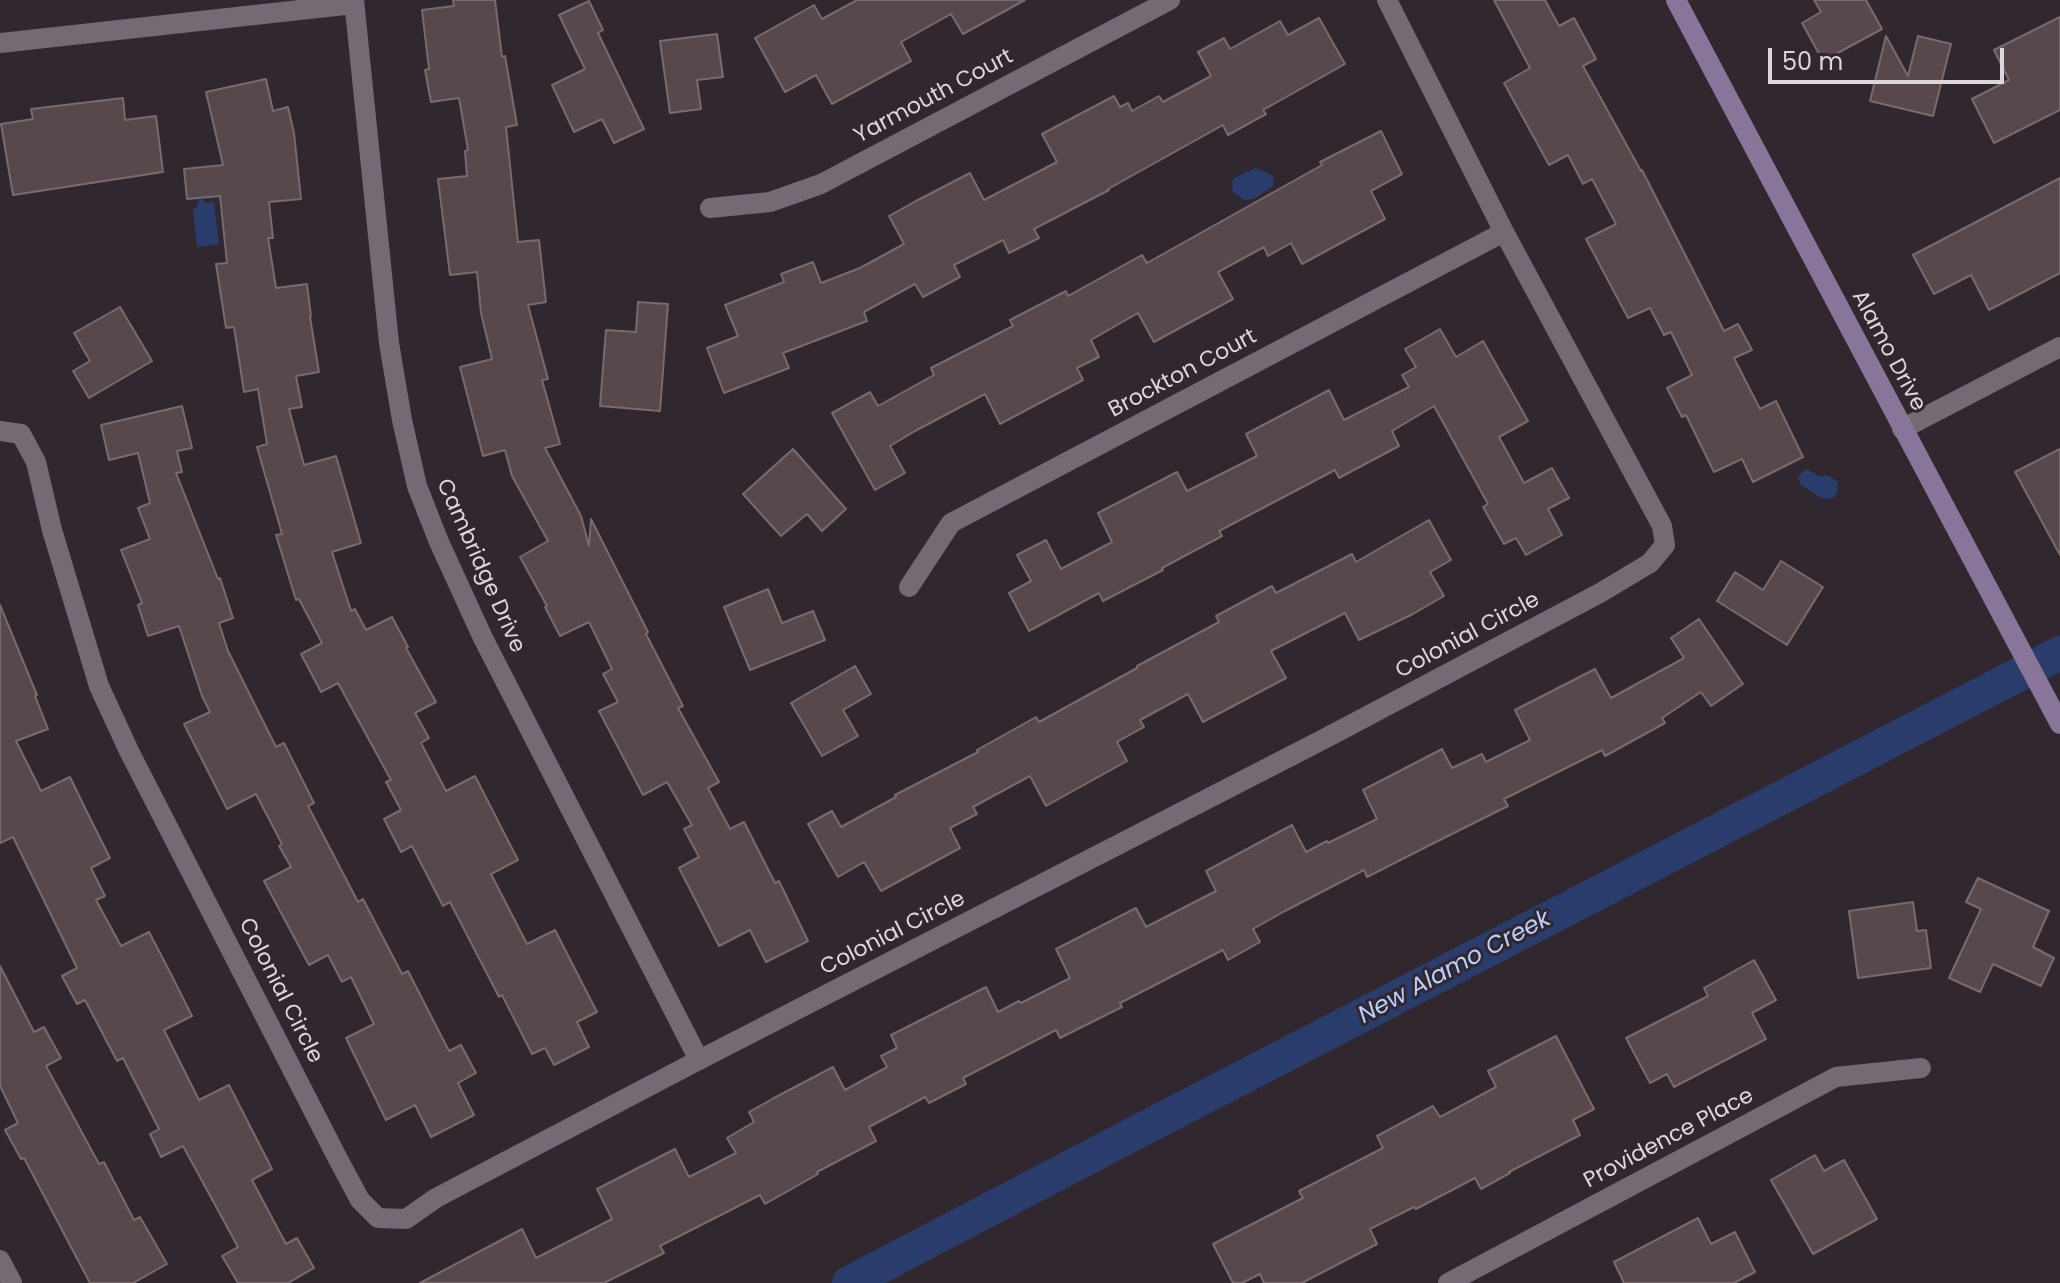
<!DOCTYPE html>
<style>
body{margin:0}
#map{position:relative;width:2060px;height:1283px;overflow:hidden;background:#31282f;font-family:Poppins,sans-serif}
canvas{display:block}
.scale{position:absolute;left:1768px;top:48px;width:236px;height:36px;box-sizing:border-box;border:4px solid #ddd7dc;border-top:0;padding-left:10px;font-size:24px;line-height:28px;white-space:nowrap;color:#ddd7dc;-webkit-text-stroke:6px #31282f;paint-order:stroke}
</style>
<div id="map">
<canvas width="2060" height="1283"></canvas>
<div class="scale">50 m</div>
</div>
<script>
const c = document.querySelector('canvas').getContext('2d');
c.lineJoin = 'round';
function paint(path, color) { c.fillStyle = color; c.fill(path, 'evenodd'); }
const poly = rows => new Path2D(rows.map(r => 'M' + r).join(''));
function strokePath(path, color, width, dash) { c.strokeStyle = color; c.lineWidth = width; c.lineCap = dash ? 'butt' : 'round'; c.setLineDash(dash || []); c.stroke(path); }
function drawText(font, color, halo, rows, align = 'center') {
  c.font = font + ' Poppins,sans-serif'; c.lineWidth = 6; c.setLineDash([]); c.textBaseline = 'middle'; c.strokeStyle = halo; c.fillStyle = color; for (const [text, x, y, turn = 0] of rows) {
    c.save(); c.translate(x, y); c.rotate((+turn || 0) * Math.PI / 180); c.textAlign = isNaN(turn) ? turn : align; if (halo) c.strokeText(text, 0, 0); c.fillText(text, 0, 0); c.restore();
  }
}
const water = poly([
 [1256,168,1270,174,1274,178,1273,186,1254,199,1244,200,1233,192,1232,182,1234,178],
 [204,199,204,203,214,202,219,244,197,247,193,211,199,203,198,200],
 [1807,469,1819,476,1829,476,1837,481,1838,489,1835,496,1831,499,1821,498,1800,484,1798,477,1803,471]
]);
const canal = poly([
 [849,1283,1141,1130,2060,653]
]);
const building = poly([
 [453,0,495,0,502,57,505,56,517,125,506,127,518,242,539,240,546,302,528,305,548,379,542,380,560,444,545,448,581,516,589,546,591,519,648,632,646,634,683,706,678,708,719,782,708,788,730,829,744,822,775,883,779,881,808,941,766,962,750,930,719,946,679,868,699,857,684,829,692,825,667,782,643,795,599,711,618,702,603,674,612,669,589,622,560,636,545,607,547,606,520,557,548,541,512,476,505,450,483,456,460,367,492,359,481,313,477,272,450,275,438,179,467,176,465,151,468,150,459,98,431,102,425,70,429,69,422,10,454,6,453,0],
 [857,0,1025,0,963,34,951,14,901,42,911,61,832,104,816,75,785,92,755,38,814,5,822,19,857,0],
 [1494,0,1545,0,1559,26,1574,18,1596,59,1583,66,1641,171,1642,170,1724,331,1738,324,1752,350,1734,358,1760,409,1776,401,1803,457,1753,482,1742,459,1714,472,1686,415,1682,417,1667,388,1692,375,1671,332,1664,335,1650,308,1628,318,1586,239,1616,224,1592,179,1583,184,1568,155,1549,165,1504,83,1530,68,1494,0],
 [1814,0,1866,0,1882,29,1823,61,1802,23,1821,12,1814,0],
 [589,1,603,30,598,33,644,129,614,143,602,119,574,132,552,85,585,69,559,15,589,1],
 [2060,17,2060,110,1994,143,1972,99,2009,80,1994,50,2060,17],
 [1319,18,1345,64,1263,110,1266,114,1228,135,1223,125,1108,189,1109,190,1034,229,1039,238,1009,253,1003,240,954,265,960,277,923,297,915,284,864,312,867,321,783,353,789,368,724,393,707,348,738,336,725,305,784,282,781,274,813,262,821,283,860,268,904,244,889,216,916,201,970,173,984,200,1057,162,1042,134,1114,96,1120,107,1128,103,1132,111,1159,96,1163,102,1211,76,1198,52,1224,38,1230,49,1280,21,1288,35,1319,18],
 [717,34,723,77,697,80,701,109,670,113,660,41,717,34],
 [1886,36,1908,76,1918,36,1951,44,1933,116,1870,101,1886,36],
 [266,79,273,111,288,107,294,133,301,199,269,202,273,238,268,238,276,288,307,284,311,316,310,317,319,372,296,376,302,407,289,409,304,465,336,456,361,543,332,552,351,611,355,609,366,630,392,617,408,647,406,648,436,702,415,713,429,738,421,743,446,791,475,776,518,860,491,874,527,944,555,930,597,1012,577,1022,589,1047,554,1065,545,1048,532,1054,502,995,499,997,450,902,443,906,412,846,401,852,384,819,401,810,386,782,391,780,338,683,321,692,301,654,322,643,299,599,296,600,276,535,282,534,257,447,267,444,258,389,244,392,234,327,226,328,216,264,227,263,220,196,187,199,184,169,223,165,206,92,266,79],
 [123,98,125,120,156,116,163,172,13,195,1,124,33,119,31,109,123,98],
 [1381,131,1402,174,1371,191,1385,219,1302,264,1291,243,1268,256,1264,247,1218,272,1233,299,1154,342,1138,313,1091,340,1099,357,1077,368,1083,380,1000,424,985,394,915,431,890,446,905,473,875,490,832,413,870,392,878,406,934,375,931,368,1013,326,1010,320,1066,291,1068,296,1142,255,1147,263,1322,165,1320,162,1381,131],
 [2060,178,2060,273,1989,310,1971,275,1934,294,1913,255,2060,178],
 [638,302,668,304,660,411,600,406,606,330,636,332,638,302],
 [120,307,152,361,89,398,73,371,90,361,74,333,120,307],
 [1440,329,1456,357,1483,341,1528,421,1499,437,1524,483,1552,468,1569,498,1548,509,1562,535,1526,555,1516,538,1504,544,1483,507,1488,504,1434,406,1392,431,1399,446,1339,478,1335,470,1219,531,1222,536,1162,568,1163,570,1103,601,1099,593,1029,631,1009,593,1031,581,1017,555,1046,540,1061,569,1112,542,1098,513,1177,472,1187,491,1257,456,1246,434,1301,405,1329,390,1344,420,1409,387,1402,375,1416,367,1405,349,1440,329],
 [182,406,192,448,177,451,182,472,176,473,218,579,220,578,233,618,219,623,228,651,276,747,284,743,314,803,308,806,358,902,363,899,402,974,408,971,449,1051,461,1045,476,1073,458,1083,474,1115,431,1137,415,1105,386,1120,346,1038,374,1024,351,977,342,982,328,955,309,965,264,881,291,867,279,846,282,844,256,794,227,809,184,724,210,712,202,696,179,626,148,636,138,605,142,603,121,550,150,539,138,508,150,503,138,453,109,460,101,425,182,406],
 [793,449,846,509,822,531,807,514,781,536,743,494,793,449],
 [2060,449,2060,555,2015,472,2060,449],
 [1429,520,1451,560,1430,572,1444,596,1413,614,1359,640,1345,613,1271,651,1286,678,1203,722,1188,694,1140,720,1144,727,1117,742,1127,761,1046,806,1030,776,973,807,977,814,950,828,960,848,881,891,864,862,838,877,808,824,832,811,841,827,896,797,895,795,978,752,977,750,1036,717,1039,722,1137,668,1137,666,1219,622,1216,616,1272,586,1276,593,1352,554,1356,562,1429,520],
 [1781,561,1823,587,1787,645,1717,601,1735,572,1763,590,1781,561],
 [768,589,782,623,813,611,825,640,750,670,724,607,768,589],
 [0,605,37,695,35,696,48,729,16,741,41,791,70,777,84,806,110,858,91,868,105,896,96,900,121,946,149,932,172,976,192,1016,164,1030,199,1100,229,1085,272,1169,252,1180,286,1244,297,1238,314,1268,288,1283,238,1283,222,1256,238,1247,183,1146,161,1157,150,1134,159,1129,123,1058,117,1061,85,1000,77,1004,62,976,77,968,13,837,0,843,0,605],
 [1699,619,1743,684,1711,706,1701,692,1662,718,1665,723,1605,756,1602,750,1504,799,1508,806,1428,846,1367,877,1364,870,1285,911,1253,929,1260,942,1228,960,1223,950,1120,1003,1122,1007,1060,1038,1056,1030,963,1078,966,1084,929,1103,925,1097,869,1127,876,1141,817,1172,818,1174,765,1204,760,1195,660,1246,664,1253,604,1283,420,1283,522,1229,536,1258,581,1235,612,1219,597,1189,675,1149,689,1177,736,1153,727,1138,754,1122,749,1112,774,1098,833,1067,845,1090,887,1067,881,1056,897,1048,891,1035,986,987,998,1012,1019,1001,1021,1003,1070,978,1056,949,1136,908,1146,927,1216,891,1206,871,1292,825,1306,852,1327,841,1328,843,1377,819,1363,790,1442,749,1452,768,1482,754,1486,762,1530,740,1515,710,1595,669,1611,698,1684,658,1671,638,1699,619],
 [855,666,871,694,843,710,858,736,822,756,791,703,855,666],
 [1978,878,2049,911,2033,947,2054,958,2041,986,1993,964,1980,992,1949,978,1981,909,1966,902,1978,878],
 [1913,902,1917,931,1926,930,1931,968,1858,978,1849,911,1913,902],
 [1754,960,1776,1000,1752,1013,1766,1039,1674,1087,1667,1074,1650,1083,1626,1038,1708,996,1704,988,1754,960],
 [0,966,34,1032,44,1027,61,1058,46,1066,99,1164,104,1162,134,1220,140,1217,167,1264,133,1283,90,1283,24,1158,21,1159,5,1130,18,1123,0,1086,0,966],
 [1556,1036,1594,1109,1573,1120,1580,1135,1509,1172,1510,1173,1481,1189,1475,1178,1416,1209,1414,1207,1370,1229,1377,1244,1302,1283,1264,1283,1260,1274,1242,1283,1233,1283,1213,1244,1303,1198,1299,1191,1383,1148,1377,1136,1433,1106,1440,1117,1496,1087,1488,1071,1556,1036],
 [1815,1155,1824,1171,1844,1160,1877,1219,1813,1254,1771,1180,1815,1155],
 [1698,1218,1711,1244,1735,1232,1755,1272,1734,1283,1624,1283,1614,1262,1698,1218]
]);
const street = poly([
 [354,0,389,343,402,420,417,486,439,542,483,638,699,1060],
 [0,43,354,4],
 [710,208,770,202,821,184,1170,0],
 [1902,429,2060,347],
 [0,431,21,434,36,462,52,530,99,686,129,751,338,1159,360,1200,378,1218,406,1219,436,1198,699,1060,1322,740,1600,593,1650,563,1665,545,1662,526,1504,232,1387,0],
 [909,587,951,523,1504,232],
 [0,1260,12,1283],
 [1448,1283,1836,1077,1921,1068]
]);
const secondary = poly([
 [1676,0,2060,724]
]);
const streetNames = [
 ["Yarmouth Court",934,97,-28],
 ["Alamo Drive",1888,351,62],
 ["Brockton Court",1183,374,-28],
 ["Cambridge Drive",480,566,66],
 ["Colonial Circle",1468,636,-28],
 ["Colonial Circle",893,934,-27],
 ["Colonial Circle",280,991,63],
 ["Providence Place",1669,1139,-28]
];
const waterNames = [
 ["New Alamo Creek",1455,968,-28]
];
paint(water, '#2a3c6b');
strokePath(canal, '#2a3c6b', 34);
paint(building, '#57494b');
strokePath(building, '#796a6d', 2);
strokePath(street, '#756a73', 20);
strokePath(secondary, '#88759a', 20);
drawText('22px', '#ddd7dc', '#31282f', streetNames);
drawText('italic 24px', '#bbcffd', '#31282f', waterNames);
</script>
